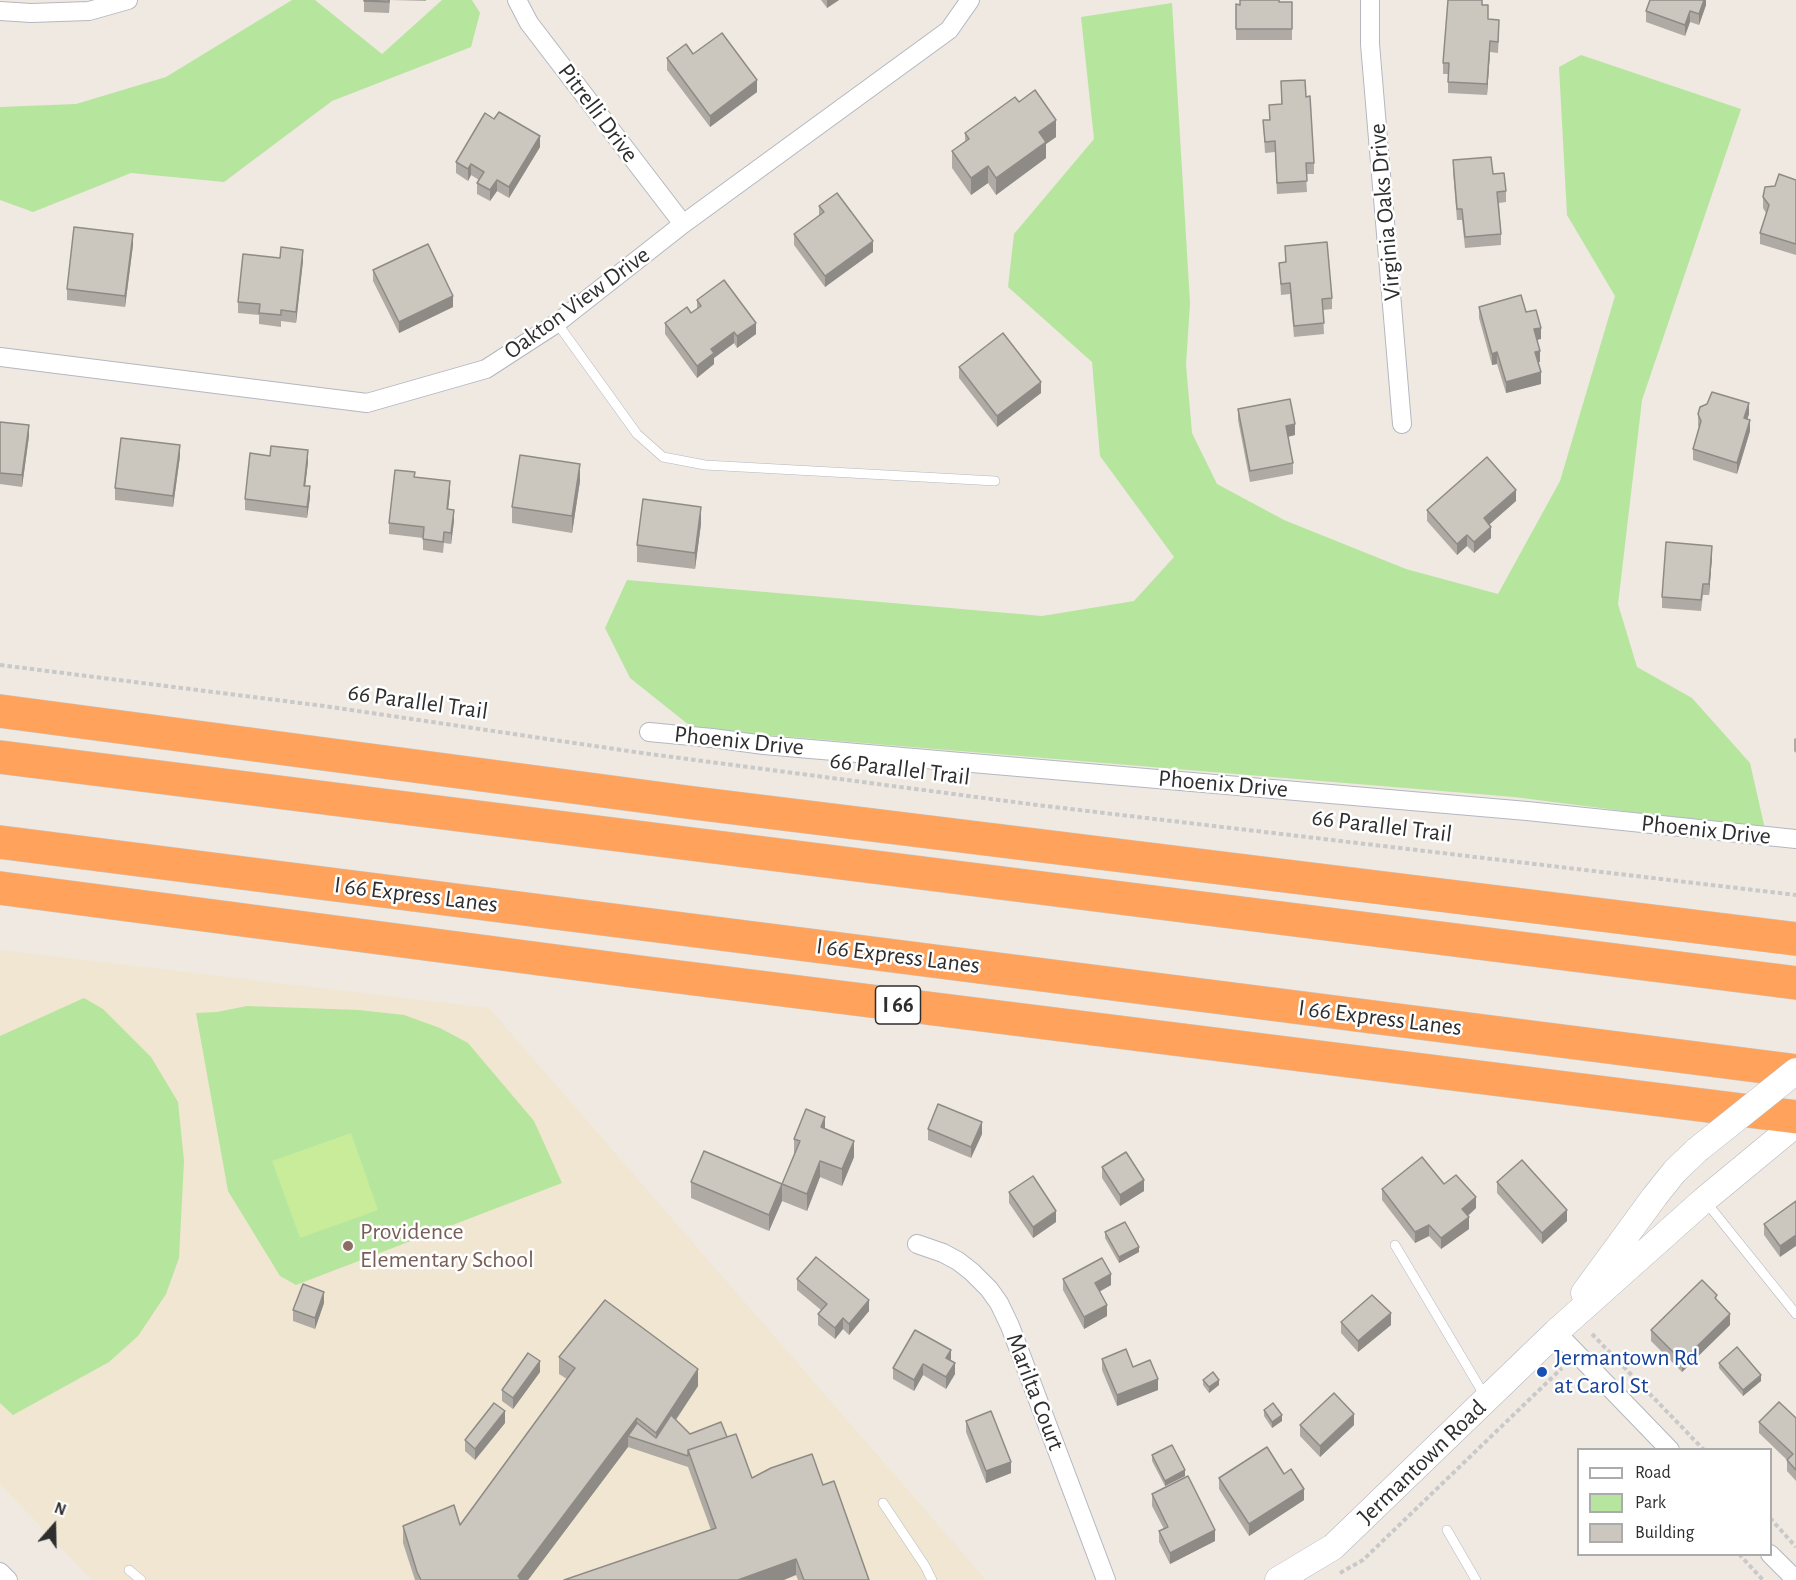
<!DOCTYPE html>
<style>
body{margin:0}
#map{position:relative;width:1796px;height:1580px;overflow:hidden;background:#efe9e1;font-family:"Alegreya Sans",sans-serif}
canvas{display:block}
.legend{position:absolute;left:1577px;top:1448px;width:195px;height:108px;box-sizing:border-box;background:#fff;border:2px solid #ababab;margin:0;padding:8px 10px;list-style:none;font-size:18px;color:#2e2e2e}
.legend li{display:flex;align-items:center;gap:12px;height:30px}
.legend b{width:30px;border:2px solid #ababab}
.north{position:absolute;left:24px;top:1496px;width:60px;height:60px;-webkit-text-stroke:4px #fff;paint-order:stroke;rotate:20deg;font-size:16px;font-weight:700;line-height:24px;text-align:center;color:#2e2e2e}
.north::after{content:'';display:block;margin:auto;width:21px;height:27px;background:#2e2e2e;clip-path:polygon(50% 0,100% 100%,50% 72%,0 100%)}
</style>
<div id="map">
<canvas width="1796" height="1580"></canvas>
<ul class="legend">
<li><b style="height:8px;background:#fff"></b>Road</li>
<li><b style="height:16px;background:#b6e59e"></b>Park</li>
<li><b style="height:16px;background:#cbc7bf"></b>Building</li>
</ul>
<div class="north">N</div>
</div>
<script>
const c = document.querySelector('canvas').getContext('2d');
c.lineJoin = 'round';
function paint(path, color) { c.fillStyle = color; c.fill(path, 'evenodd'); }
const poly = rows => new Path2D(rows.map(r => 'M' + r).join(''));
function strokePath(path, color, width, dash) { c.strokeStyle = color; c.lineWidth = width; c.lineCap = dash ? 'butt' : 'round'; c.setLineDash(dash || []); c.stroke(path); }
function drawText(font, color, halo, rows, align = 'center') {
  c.font = font + ' "Alegreya Sans",sans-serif'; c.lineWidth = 5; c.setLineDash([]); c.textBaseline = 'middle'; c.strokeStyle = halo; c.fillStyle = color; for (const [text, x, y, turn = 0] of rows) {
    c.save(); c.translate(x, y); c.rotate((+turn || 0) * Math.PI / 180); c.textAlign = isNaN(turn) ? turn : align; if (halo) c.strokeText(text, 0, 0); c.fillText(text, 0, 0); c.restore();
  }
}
const education = poly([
 [0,950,489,1008,986,1580,92,1580,0,1484]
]);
const green = poly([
 [292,0,315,0,382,54,442,0,472,0,480,13,471,47,332,101,224,182,131,173,33,212,0,200,0,107,76,104,166,77],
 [1172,3,1190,303,1186,365,1192,433,1217,484,1284,520,1406,569,1498,594,1560,481,1615,296,1567,215,1559,67,1581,55,1741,109,1642,400,1618,604,1637,667,1692,698,1750,763,1765,829,1514,797,694,729,630,678,605,628,627,580,1042,616,1134,601,1174,557,1100,456,1092,362,1008,287,1014,234,1094,139,1081,17],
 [84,998,103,1009,151,1057,178,1102,184,1161,179,1258,166,1294,138,1336,109,1362,13,1415,0,1403,0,1036],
 [247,1006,359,1010,404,1015,440,1028,468,1043,534,1121,562,1183,296,1285,280,1276,228,1191,196,1013,217,1012]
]);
const pitch = poly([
 [351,1133,378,1210,300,1238,272,1161]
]);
const path = poly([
 [0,665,324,706,642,753,1037,805,1796,895],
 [1592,1334,1704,1450],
 [1770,1518,1796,1547],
 [1739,1554,1763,1580],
 [1340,1573,1363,1560,1562,1368]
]);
const lane = poly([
 [557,323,637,434,663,457,705,465,995,481],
 [1706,1202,1796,1314],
 [1395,1245,1486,1398],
 [883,1503,925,1566,932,1580],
 [1447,1530,1476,1580],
 [129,1570,141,1580]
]);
const street = poly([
 [517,0,529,23,683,224],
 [1370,0,1370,44,1402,424],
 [0,11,31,13,89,11,128,0],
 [0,357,367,403,486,369,557,323,683,224,949,30,970,0],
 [649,732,712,738,764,745,1527,811,1796,839],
 [917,1244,943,1253,958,1261,972,1272,989,1289,999,1303,1010,1326,1106,1580],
 [1556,1332,1670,1450],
 [1770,1554,1796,1580],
 [0,1572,8,1580]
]);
const secondary = poly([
 [1584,1293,1655,1196,1675,1171,1697,1150],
 [1278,1580,1333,1547,1556,1332,1704,1200,1796,1124]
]);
const highway = poly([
 [0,711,694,803,1796,939],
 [0,757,1796,983],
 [0,842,1796,1071],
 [0,888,647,973,1796,1117]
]);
const secondaryBridge = poly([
 [1697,1150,1796,1071]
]);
const wall = poly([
 [364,0,426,0,426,1,390,0,389,13,364,12],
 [821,0,839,0,827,8],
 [1706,0,1706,5,1699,25,1690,22,1685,36,1646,22,1646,11],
 [1279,2,1292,2,1292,40,1236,40,1236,4,1240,5],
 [1483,5,1488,19,1499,31,1498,53,1490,52,1487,95,1448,93,1448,74,1443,74,1443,63],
 [693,54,757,92,710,127,667,70,667,58],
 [1281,81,1306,97,1314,163,1314,174,1306,174,1307,192,1277,194,1275,152,1265,153,1263,120,1270,120,1269,105,1281,104],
 [1019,102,1056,137,1046,144,1046,158,996,195,988,183,971,195,952,168,952,151,965,141,965,133],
 [540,147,509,198,497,191,490,201,477,194,477,183,479,180,471,175,468,181,456,173,456,162],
 [1453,160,1493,174,1506,191,1506,202,1499,203,1501,234,1501,245,1465,248,1462,220,1457,220,1453,171],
 [1796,180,1796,255,1760,244,1760,233,1766,213,1763,208,1763,197,1775,186],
 [819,206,873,252,825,287,794,245,794,234,819,216],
 [133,245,125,307,67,300,67,289],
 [1285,246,1332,298,1332,309,1323,310,1324,334,1294,337,1290,294,1281,295,1279,263,1285,262],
 [303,261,296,323,281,321,281,327,259,324,259,315,238,313,238,302],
 [373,270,453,307,399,333,373,281],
 [697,300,756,334,737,348,734,343,714,358,714,364,697,378,665,334,665,323,691,313,697,309],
 [1479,307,1526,312,1541,339,1537,340,1540,362,1538,362,1541,384,1506,393,1497,364,1492,365,1479,318],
 [959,367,1041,393,997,427,959,378],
 [1238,409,1295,435,1288,437,1293,463,1293,474,1250,482,1238,420],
 [1698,414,1749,414,1747,419,1750,431,1737,474,1693,460,1693,449,1699,428,1698,425],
 [0,422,29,436,22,487,0,484],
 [180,456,173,507,115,500,115,488],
 [308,462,305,486,310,497,307,518,245,510,245,499],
 [415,477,450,492,448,509,454,521,451,544,444,543,443,553,423,550,423,538,389,534,389,523],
 [580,481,572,533,512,523,512,507],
 [1516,501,1489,525,1491,538,1474,553,1467,546,1457,555,1427,521,1427,510],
 [701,524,695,569,637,562,637,545],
 [1712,557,1709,595,1703,595,1701,611,1662,608,1662,597],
 [1796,738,1796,753,1794,751,1794,739],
 [825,1129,854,1157,842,1186,820,1177,807,1211,782,1201,782,1184,794,1155,794,1139],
 [928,1129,982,1134,971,1158,928,1140],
 [1102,1167,1144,1191,1120,1206,1102,1178],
 [691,1182,782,1201,769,1231,691,1198],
 [1497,1182,1567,1221,1542,1244,1497,1193],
 [1444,1184,1476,1208,1468,1216,1469,1229,1441,1249,1429,1236,1415,1243,1382,1200,1382,1189],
 [1009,1192,1056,1222,1033,1238,1009,1203],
 [1796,1201,1780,1257,1764,1235,1764,1224],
 [1105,1232,1139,1252,1119,1263,1105,1238],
 [797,1279,869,1311,849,1335,843,1329,835,1339,818,1325,818,1314,821,1310,797,1290],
 [1063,1279,1111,1285,1099,1292,1107,1316,1084,1329,1063,1290],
 [1717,1301,1730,1325,1682,1372,1651,1341,1651,1330],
 [324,1303,315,1329,293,1321,293,1310],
 [1341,1322,1391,1325,1358,1352,1341,1333],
 [559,1357,698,1386,676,1420,690,1434,727,1437,752,1478,823,1485,869,1580,798,1580,796,1575,711,1530,688,1467,628,1447,528,1580,415,1580,403,1543,403,1526,460,1525,567,1379,559,1374],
 [1102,1359,1133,1367,1158,1390,1117,1406,1102,1370],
 [951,1361,955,1374,946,1389,923,1375,914,1391,893,1379,893,1368],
 [1719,1363,1761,1381,1743,1396,1719,1368],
 [540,1372,513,1409,502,1401,502,1390],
 [1203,1380,1219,1385,1209,1393,1203,1385],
 [1264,1410,1282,1421,1272,1428,1264,1416],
 [1796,1418,1796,1481,1787,1471,1787,1460,1759,1433,1759,1422],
 [966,1421,1011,1473,986,1483,966,1432],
 [505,1423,475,1460,465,1451,465,1440],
 [1300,1425,1354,1425,1320,1457,1300,1436],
 [1152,1455,1185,1476,1165,1486,1152,1461],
 [1284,1474,1304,1500,1249,1536,1219,1489,1219,1478],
 [1152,1494,1215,1541,1170,1564,1159,1542,1159,1531,1164,1529,1152,1506]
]);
const shadedWall = poly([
 [827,0,839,0,827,8],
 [1704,0,1706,0,1706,5,1699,25,1699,14],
 [1690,11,1690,22,1685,36,1685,25],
 [1490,41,1490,52,1487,95,1487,84],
 [757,80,757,92,710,127,710,116],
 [1056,120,1056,137,1046,144,1046,158,996,195,996,178,1039,132],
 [540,136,540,147,509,198,509,187],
 [471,164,471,175,468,181,468,169],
 [988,166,988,183,971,195,971,178],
 [497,180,497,191,490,201,490,190],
 [133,234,133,245,125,307,125,296],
 [873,241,873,252,825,287,825,276],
 [303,250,303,261,296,323,296,312],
 [453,296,453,307,399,333,399,322],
 [756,323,756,334,737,348,737,336],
 [1541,328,1541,339,1534,340,1534,329],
 [734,332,734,343,714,358,714,364,697,378,697,366,711,349],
 [1540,351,1540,362,1535,363,1535,352],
 [1497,352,1497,364,1492,365,1492,354],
 [1541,372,1541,384,1506,393,1506,382],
 [1041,382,1041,393,997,427,997,416],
 [1749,403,1749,414,1744,429,1744,418],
 [1750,420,1750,431,1737,474,1737,463],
 [1295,424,1295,435,1286,437,1286,426],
 [29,425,29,436,22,487,22,475],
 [180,445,180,456,173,507,173,496],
 [308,450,308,462,304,497,304,486],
 [580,464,580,481,572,533,572,516],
 [450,481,450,492,447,520,447,509],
 [310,486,310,497,307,518,307,507],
 [1516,490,1516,501,1484,529,1484,518],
 [701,507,701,524,695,569,695,553],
 [454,510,454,521,451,544,451,533],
 [1491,527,1491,538,1474,553,1474,542],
 [1467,535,1467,546,1457,555,1457,544],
 [1712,546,1712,557,1709,595,1709,584],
 [825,1117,825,1133,821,1127],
 [982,1122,982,1134,971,1158,971,1147],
 [854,1141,854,1157,842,1186,842,1169],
 [820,1161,820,1177,807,1211,807,1194],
 [1144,1180,1144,1191,1120,1206,1120,1195],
 [782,1184,782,1201,769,1231,769,1215],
 [1476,1197,1476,1208,1462,1221,1462,1209],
 [1567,1210,1567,1221,1542,1244,1542,1233],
 [1056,1211,1056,1222,1033,1238,1033,1227],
 [1469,1217,1469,1229,1441,1249,1441,1238],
 [1429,1225,1429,1236,1415,1243,1415,1232],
 [1796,1235,1796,1246,1780,1257,1780,1246],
 [1139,1247,1139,1252,1119,1263,1119,1257],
 [1111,1274,1111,1285,1095,1294,1095,1283],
 [324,1292,324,1303,315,1329,315,1318],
 [869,1300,869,1311,849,1335,849,1324],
 [1107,1305,1107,1316,1084,1329,1084,1317],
 [1391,1313,1391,1325,1358,1352,1358,1341],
 [1730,1314,1730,1325,1682,1372,1682,1361],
 [843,1318,843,1329,835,1339,835,1328],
 [951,1350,951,1361,946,1358],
 [540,1361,540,1372,513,1409,513,1398],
 [955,1363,955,1374,946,1389,946,1377],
 [923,1364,923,1375,914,1391,914,1380],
 [698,1369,698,1386,658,1446,656,1445,656,1433],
 [1761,1375,1761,1381,1743,1396,1743,1390],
 [1158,1379,1158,1390,1117,1406,1117,1395],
 [1219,1380,1219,1385,1209,1393,1209,1387],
 [505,1411,505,1423,475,1460,475,1449],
 [1354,1414,1354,1425,1320,1457,1320,1446],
 [1282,1415,1282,1421,1272,1428,1272,1422],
 [637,1418,637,1434,628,1436,628,1447,528,1580,518,1580,518,1576],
 [1011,1462,1011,1473,986,1483,986,1471],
 [1185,1470,1185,1476,1165,1486,1165,1481],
 [1304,1489,1304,1500,1249,1536,1249,1524],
 [1215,1530,1215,1541,1170,1564,1170,1553],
 [796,1559,796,1575,784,1580,738,1580]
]);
const building = poly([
 [364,0,389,0,389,2,364,1,364,0],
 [1240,0,1279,0,1279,2,1292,2,1292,29,1236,29,1236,4,1240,5,1240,0],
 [1448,0,1482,0,1482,5,1488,5,1488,19,1499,20,1498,42,1490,41,1487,84,1448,82,1449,63,1443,63,1448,0],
 [1650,0,1704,0,1699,14,1690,11,1685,25,1646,11,1650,0],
 [722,33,757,80,710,116,667,58,686,44,693,54,722,33],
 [1305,80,1306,97,1310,96,1314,163,1306,163,1307,181,1277,183,1275,141,1265,142,1263,120,1270,120,1269,105,1282,104,1281,81,1305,80],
 [1035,90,1056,120,1039,132,1046,142,996,178,988,166,971,178,952,151,969,139,965,133,1015,97,1019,102,1035,90],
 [499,112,540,136,509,187,497,180,490,190,477,183,484,172,471,164,468,169,456,162,485,113,494,119,499,112],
 [1491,157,1493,174,1504,173,1506,191,1497,192,1501,234,1465,237,1462,209,1457,209,1453,160,1491,157],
 [1779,174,1796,180,1796,244,1760,233,1769,205,1763,197,1765,187,1775,186,1779,174],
 [837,193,873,241,825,276,794,234,824,212,819,206,837,193],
 [74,227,133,234,125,296,67,289,74,227],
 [1327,242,1332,298,1322,299,1324,323,1294,326,1290,283,1281,284,1279,263,1286,262,1285,246,1327,242],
 [428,244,453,296,399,322,373,270,428,244],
 [281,247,303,250,296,312,281,310,281,315,259,313,260,304,238,302,243,254,280,258,281,247],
 [724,280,756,323,737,336,734,332,711,349,714,353,697,366,665,323,687,307,691,313,701,306,697,300,724,280],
 [1521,295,1526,312,1536,310,1541,328,1534,329,1540,351,1535,352,1541,372,1506,382,1497,352,1492,354,1479,307,1521,295],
 [1003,333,1041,382,997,416,959,367,1003,333],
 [1712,392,1749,403,1744,418,1750,420,1737,463,1693,449,1701,421,1698,414,1700,407,1707,404,1712,392],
 [1290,399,1295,424,1286,426,1293,463,1250,471,1238,409,1290,399],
 [0,422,29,425,22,475,0,473,0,422],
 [121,438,180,445,173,496,115,488,121,438],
 [271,446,308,450,304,486,310,486,307,507,245,499,250,453,270,456,271,446],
 [520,455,580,464,572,516,512,507,520,455],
 [1487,457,1516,490,1484,518,1491,527,1474,542,1467,535,1457,544,1427,510,1487,457],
 [395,470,415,472,414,477,450,481,447,509,454,510,451,533,444,532,443,542,423,539,424,527,389,523,395,470],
 [643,499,701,507,695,553,637,545,643,499],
 [1666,542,1712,546,1709,584,1703,584,1701,600,1662,597,1666,542],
 [938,1104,982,1122,971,1147,928,1129,938,1104],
 [806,1109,825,1117,821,1127,854,1141,842,1169,820,1161,807,1194,782,1184,800,1141,794,1139,806,1109],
 [704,1151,782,1184,769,1215,691,1182,704,1151],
 [1126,1152,1144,1180,1120,1195,1102,1167,1126,1152],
 [1422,1157,1444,1184,1456,1175,1476,1197,1462,1209,1469,1217,1441,1238,1429,1225,1415,1232,1382,1189,1422,1157],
 [1522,1160,1567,1210,1542,1233,1497,1182,1522,1160],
 [1033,1176,1056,1211,1033,1227,1009,1192,1033,1176],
 [1796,1201,1796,1235,1780,1246,1764,1224,1796,1201],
 [1125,1222,1139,1247,1119,1257,1105,1232,1125,1222],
 [816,1257,869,1300,849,1324,843,1318,835,1328,818,1314,827,1304,797,1279,816,1257],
 [1102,1258,1111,1274,1095,1283,1107,1305,1084,1317,1063,1279,1102,1258],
 [1702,1280,1717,1295,1715,1298,1730,1314,1682,1361,1651,1330,1702,1280],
 [303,1284,324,1292,315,1318,293,1310,303,1284],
 [1372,1295,1391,1313,1358,1341,1341,1322,1372,1295],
 [605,1300,698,1369,656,1433,637,1418,518,1576,521,1580,421,1580,417,1572,403,1526,454,1505,460,1525,575,1368,559,1357,605,1300],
 [915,1330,951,1350,946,1358,955,1363,946,1377,923,1364,914,1380,893,1368,915,1330],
 [1737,1347,1761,1375,1743,1390,1719,1363,1737,1347],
 [1126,1349,1133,1367,1150,1360,1158,1379,1117,1395,1102,1359,1126,1349],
 [528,1353,540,1361,513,1398,502,1390,528,1353],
 [1213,1372,1219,1380,1209,1387,1203,1380,1213,1372],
 [1334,1393,1354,1414,1320,1446,1300,1425,1334,1393],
 [1779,1402,1796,1418,1796,1470,1787,1460,1793,1454,1759,1422,1779,1402],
 [494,1403,505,1411,475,1449,465,1440,494,1403],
 [1273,1403,1282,1415,1272,1422,1264,1410,1273,1403],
 [991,1411,1011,1462,986,1471,966,1421,991,1411],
 [671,1415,690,1434,721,1422,727,1437,688,1450,688,1456,628,1436,637,1423,656,1438,671,1415],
 [736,1434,752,1478,771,1468,812,1454,823,1485,834,1481,869,1580,804,1580,796,1559,738,1580,564,1580,716,1528,688,1450,736,1434],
 [1172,1445,1185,1470,1165,1481,1152,1455,1172,1445],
 [1267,1447,1284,1474,1291,1469,1304,1489,1249,1524,1219,1478,1267,1447],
 [1188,1476,1215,1530,1170,1553,1159,1531,1168,1527,1152,1494,1188,1476]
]);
const markers = [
 [348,1246,6,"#8d6e63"],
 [1542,1372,6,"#1a4fb4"]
];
const shields = [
 [898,1005,45]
];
const shieldNames = [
 ["I 66",898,1005]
];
const streetNames = [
 ["Pitrelli Drive",598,113,53],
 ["Virginia Oaks Drive",1385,212,-95],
 ["Oakton View Drive",577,303,-36],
 ["66 Parallel Trail",418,702,8],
 ["Phoenix Drive",739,741,6],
 ["66 Parallel Trail",900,769,7],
 ["Phoenix Drive",1223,784,5],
 ["66 Parallel Trail",1382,826,7],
 ["Phoenix Drive",1706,830,6],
 ["I 66 Express Lanes",416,895,7],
 ["I 66 Express Lanes",898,956,7],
 ["I 66 Express Lanes",1380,1018,7],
 ["Marilta Court",1035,1392,69],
 ["Jermantown Road",1422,1462,-44]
];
const educationNames = [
 ["Providence",360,1232],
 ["Elementary School",360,1260]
];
const transitNames = [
 ["Jermantown Rd",1554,1358],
 ["at Carol St",1554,1386]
];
paint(education, '#f0e6d1');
paint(green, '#b6e59e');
paint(pitch, '#c9ec9a');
strokePath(lane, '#b4b7c1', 10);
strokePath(street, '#b4b7c1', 20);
strokePath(secondary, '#b4b7c1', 27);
strokePath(highway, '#c9c9c9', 34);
strokePath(path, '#c9c9c9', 4, [4.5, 3]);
strokePath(lane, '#fff', 9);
strokePath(street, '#fff', 18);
strokePath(secondary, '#fff', 26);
strokePath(highway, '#ffa35c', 33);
strokePath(secondaryBridge, '#b4b7c1', 27, []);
strokePath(secondaryBridge, '#fff', 26);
paint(wall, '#afaba4');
paint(shadedWall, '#8e8b86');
paint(building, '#cbc7bf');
strokePath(building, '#8e8b86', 1.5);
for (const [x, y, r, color] of markers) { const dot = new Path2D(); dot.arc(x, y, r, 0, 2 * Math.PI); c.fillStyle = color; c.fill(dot); strokePath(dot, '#fff', 2); }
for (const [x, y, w] of shields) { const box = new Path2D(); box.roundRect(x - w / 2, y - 19, w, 38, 4.5); c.fillStyle = '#fff'; c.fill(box); strokePath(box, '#2e2e2e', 1.5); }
drawText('bold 22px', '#2e2e2e', null, shieldNames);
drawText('24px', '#2e2e2e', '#fff', streetNames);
drawText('24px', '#785e54', '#fff', educationNames, 'left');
drawText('24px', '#164399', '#fff', transitNames, 'left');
</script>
